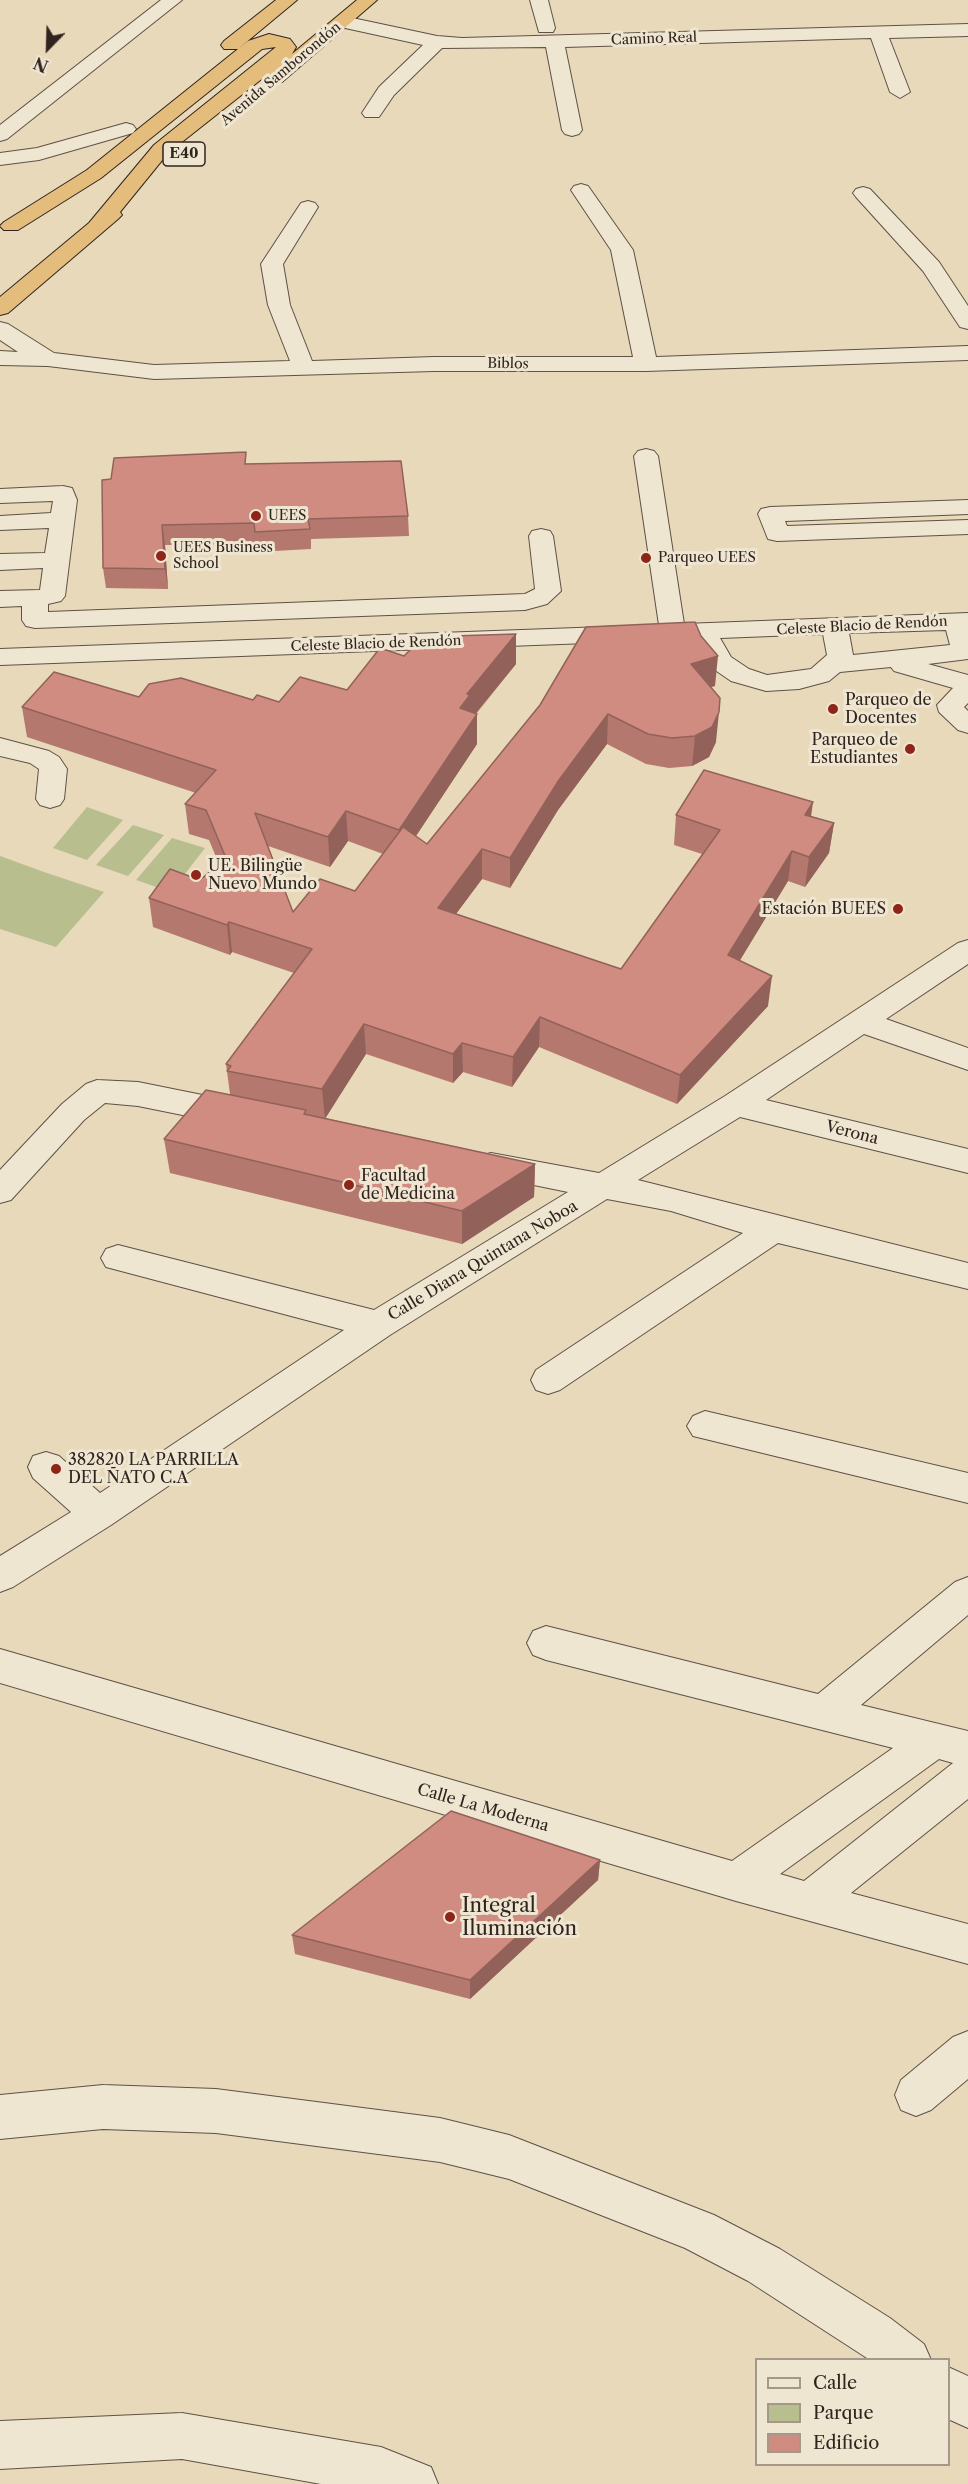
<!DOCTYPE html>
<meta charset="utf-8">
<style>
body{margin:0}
#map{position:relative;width:968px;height:2484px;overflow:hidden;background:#e7d9b9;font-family:"Libre Caslon Text",serif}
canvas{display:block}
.legend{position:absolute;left:755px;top:2358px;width:195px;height:108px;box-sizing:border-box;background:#efe6d2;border:2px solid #a3988a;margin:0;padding:8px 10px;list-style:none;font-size:18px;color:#31241f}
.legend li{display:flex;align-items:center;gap:12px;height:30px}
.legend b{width:30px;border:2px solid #a3988a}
.north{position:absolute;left:18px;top:18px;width:60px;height:60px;-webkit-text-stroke:4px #efe6d2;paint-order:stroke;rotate:203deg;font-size:16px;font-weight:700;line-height:24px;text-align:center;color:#31241f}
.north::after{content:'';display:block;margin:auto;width:21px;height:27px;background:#31241f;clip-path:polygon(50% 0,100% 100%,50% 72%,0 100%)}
</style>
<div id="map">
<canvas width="968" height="2484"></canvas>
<ul class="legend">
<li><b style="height:8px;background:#efe6d2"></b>Calle</li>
<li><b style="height:16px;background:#b8be8e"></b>Parque</li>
<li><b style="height:16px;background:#d18c81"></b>Edificio</li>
</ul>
<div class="north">N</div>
</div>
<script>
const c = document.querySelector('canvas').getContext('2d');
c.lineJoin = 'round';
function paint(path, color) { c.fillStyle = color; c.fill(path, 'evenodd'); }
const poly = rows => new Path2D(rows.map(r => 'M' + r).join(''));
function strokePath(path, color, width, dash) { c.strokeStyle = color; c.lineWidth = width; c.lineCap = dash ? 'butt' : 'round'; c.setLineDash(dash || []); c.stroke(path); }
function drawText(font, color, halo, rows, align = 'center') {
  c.font = font + ' "Libre Caslon Text",serif'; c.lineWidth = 6; c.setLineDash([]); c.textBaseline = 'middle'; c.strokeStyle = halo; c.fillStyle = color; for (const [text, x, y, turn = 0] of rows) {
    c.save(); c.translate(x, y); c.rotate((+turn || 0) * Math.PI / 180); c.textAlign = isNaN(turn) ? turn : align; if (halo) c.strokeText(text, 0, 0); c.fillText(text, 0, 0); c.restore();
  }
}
const green = poly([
 [87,807,123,820,87,860,53,848],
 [133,825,164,835,128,876,96,865],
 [172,838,205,848,171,892,136,880],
 [0,856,44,872,104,892,56,947,0,929]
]);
const minor = poly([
 [161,0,182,0,7,139,0,141,0,125,161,0],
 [530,0,548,0,555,28,553,32,539,32,530,0],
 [343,16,437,36,462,38,968,24,968,36,889,38,910,92,900,98,890,92,871,38,565,47,582,130,579,134,572,136,565,134,562,130,546,47,442,48,394,95,379,117,365,117,362,113,379,87,423,45,336,26,334,22,336,18,343,16],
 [126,123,133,125,136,129,133,133,39,160,0,165,0,153,37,148,126,123],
 [581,184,588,186,633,250,656,357,968,346,968,360,646,371,434,371,154,379,48,366,0,365,0,351,18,352,0,340,0,322,8,324,54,353,154,365,290,361,268,305,261,264,301,203,308,201,315,203,318,207,283,264,290,305,312,361,434,357,633,357,611,250,571,190,574,186,581,184],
 [863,187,870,189,939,262,968,306,968,329,960,327,923,271,856,197,853,193,856,189,863,187],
 [646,449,654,451,658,456,684,624,968,613,968,659,928,664,968,675,968,703,964,707,968,711,968,733,958,730,939,712,937,705,953,688,894,671,891,667,840,672,829,681,799,689,766,691,731,681,712,668,695,639,0,665,0,649,659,625,634,456,638,451,646,449],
 [946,630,950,645,853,655,849,633,946,630],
 [823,634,827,655,811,669,767,675,749,669,731,657,720,638,823,634],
 [63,486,72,488,77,500,65,596,61,601,48,604,48,612,525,594,535,589,529,536,532,531,541,529,550,531,553,536,561,591,547,604,525,610,35,628,26,626,22,620,22,606,0,607,0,591,40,590,43,568,0,570,0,554,45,553,49,528,0,530,0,516,51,513,53,501,0,503,0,489,63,486],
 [968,500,968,514,785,521,787,526,968,520,968,534,777,541,768,539,758,514,761,509,770,507,968,500],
 [0,738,49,751,59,757,67,769,64,799,60,805,50,808,40,805,36,799,39,769,30,763,0,756,0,738],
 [968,940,968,964,886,1019,968,1048,968,1070,864,1034,766,1100,968,1149,968,1173,740,1117,638,1180,968,1263,968,1289,778,1243,560,1390,548,1394,536,1390,531,1380,536,1370,743,1233,671,1211,607,1199,390,1335,111,1525,13,1587,0,1592,0,1556,71,1512,33,1478,28,1467,33,1456,46,1452,59,1456,100,1493,344,1330,106,1267,101,1258,106,1249,118,1245,374,1310,568,1192,480,1174,475,1165,480,1156,491,1153,599,1173,725,1096,958,943,968,940],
 [97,1080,138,1082,237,1102,248,1106,253,1114,248,1122,237,1126,138,1106,105,1103,84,1120,11,1200,0,1203,0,1170,62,1104,86,1084,97,1080],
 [705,1411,968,1473,968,1503,693,1436,687,1426,693,1416,705,1411],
 [968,1577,968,1615,861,1705,968,1731,968,1799,851,1893,968,1924,968,1964,736,1901,0,1683,0,1649,732,1861,893,1748,546,1660,533,1655,527,1643,533,1631,546,1626,818,1694,955,1582,968,1577],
 [939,1759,953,1763,804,1881,780,1874,939,1759],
 [968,2031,968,2079,931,2110,916,2116,901,2110,895,2095,901,2080,953,2037,968,2031],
 [103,2085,216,2089,440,2118,509,2135,714,2215,780,2249,890,2318,924,2344,931,2360,870,2360,748,2281,685,2248,509,2179,440,2162,216,2133,103,2129,0,2139,0,2095,103,2085],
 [948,2367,968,2376,968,2428,948,2419,948,2367],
 [182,2413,381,2447,431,2467,438,2484,321,2484,182,2459,0,2469,0,2421,182,2413]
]);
const highway = poly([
 [276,0,297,0,238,49,224,49,221,45,224,41,276,0],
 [357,0,377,0,282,82,268,82,265,78,268,74,168,153,120,212,122,215,118,219,8,313,0,315,0,297,89,223,154,145,276,47,262,49,101,178,18,230,4,230,0,226,4,222,87,170,248,41,269,34,290,39,296,47,292,54,357,0]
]);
const wall = poly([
 [247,464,408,516,409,536,311,539,311,549,256,552,256,544,165,545,168,589,106,588,103,568],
 [441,648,516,664,476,714,477,744,416,836,427,844,540,705,715,686,711,687,716,742,709,757,692,766,669,768,646,764,607,744,558,810,510,888,482,879,456,914,621,969,702,854,674,845,676,815,811,816,834,823,829,853,805,887,788,881,740,960,768,1006,677,1104,539,1047,512,1087,463,1072,453,1083,366,1054,325,1118,535,1164,534,1197,462,1244,170,1173,164,1139,230,1094,226,1064,294,973,232,952,230,955,153,927,149,898,200,880,219,864,209,840,189,834,185,804,196,793,27,737,22,707,139,697,253,700,279,702,347,690,404,656],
 [348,841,383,854,355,891,293,912,268,846,330,867],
 [600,1860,598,1880,470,1999,295,1954,292,1935]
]);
const shadedWall = poly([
 [162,525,165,545,168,589,165,569],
 [516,634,516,664,470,720,477,714,477,744,400,860,399,830,467,694],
 [718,656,715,686,688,694,691,664],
 [719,712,716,742,709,757,692,766,695,736],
 [608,714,607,744,558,810,510,888,510,858,559,780],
 [813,802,809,832,805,815],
 [346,811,348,841,330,867,328,837],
 [834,823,829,853,805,887,809,857],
 [482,849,482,879,438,938,438,908],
 [792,851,788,881,725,985,728,955],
 [229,922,232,952,230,955,227,925],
 [772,976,768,1006,677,1104,680,1075],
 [540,1017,539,1047,512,1087,513,1057],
 [364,1024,366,1054,325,1119,322,1089],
 [462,1043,463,1072,453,1083,453,1054],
 [535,1164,534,1197,462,1244,462,1211],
 [600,1860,598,1880,470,1999,470,1980]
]);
const building = poly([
 [246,452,245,464,401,461,408,516,308,519,310,529,255,532,254,523,162,525,165,569,103,568,102,480,111,479,114,458,246,452],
 [695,622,701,636,718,656,691,664,720,698,719,712,712,727,695,736,672,738,648,734,608,714,559,780,510,858,482,849,438,908,621,969,720,830,676,815,704,770,813,802,805,815,834,823,809,857,792,851,728,955,772,976,680,1075,540,1017,513,1057,462,1043,453,1054,364,1024,322,1089,227,1071,231,1066,226,1064,312,949,229,922,227,925,149,898,170,869,200,880,226,858,206,810,185,804,216,770,22,707,54,672,139,697,149,684,181,678,253,700,257,695,279,702,300,677,347,690,380,648,404,656,419,641,441,648,452,636,516,634,467,694,470,695,460,708,477,714,399,830,346,811,328,837,255,813,293,912,320,879,355,891,403,827,427,844,540,705,586,627,695,622],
 [206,1090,306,1110,304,1114,535,1164,462,1211,164,1139,206,1090],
 [451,1811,600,1860,470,1980,292,1935,451,1811]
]);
const markers = [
 [256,516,6,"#8f2418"],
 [161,556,6,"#8f2418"],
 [646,558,6,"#8f2418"],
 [833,709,6,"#8f2418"],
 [910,749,6,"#8f2418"],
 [196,875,6,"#8f2418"],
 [898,909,6,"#8f2418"],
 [349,1185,6,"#8f2418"],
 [56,1469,6,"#8f2418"],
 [450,1917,6,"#8f2418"]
];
const farStreetnames = [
 ["Camino Real",654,39,-2],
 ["Avenida Samborondón",281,74,-40],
 ["Biblos",508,364,1],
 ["Celeste Blacio de Rendón",862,626,-3],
 ["Celeste Blacio de Rendón",376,644,-2]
];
const farPoinames = [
 ["UEES",268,516],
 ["UEES Business",173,548],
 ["School",173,564],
 ["Parqueo UEES",658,558]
];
const shields = [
 [184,154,42]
];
const shieldNames = [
 ["E40",184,154]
];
const poiNames = [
 ["Parqueo de",845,700],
 ["Docentes",845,718],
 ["Parqueo de",898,740,"right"],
 ["Estudiantes",898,758,"right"],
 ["UE. Bilingüe",208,866],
 ["Nuevo Mundo",208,884],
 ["Estación BUEES",886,909,"right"],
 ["Facultad",361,1176],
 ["de Medicina",361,1194],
 ["382820 LA PARRILLA",68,1460],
 ["DEL ÑATO C.A",68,1478]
];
const streetNames = [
 ["Verona",852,1133,14],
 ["Calle Diana Quintana Noboa",483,1261,-31],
 ["Calle La Moderna",483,1808,16]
];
const nearPoinames = [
 ["Integral",462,1906],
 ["Iluminación",462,1929]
];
paint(green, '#b8be8e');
strokePath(minor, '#5e5146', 2);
strokePath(highway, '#31241f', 2);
paint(minor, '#efe6d2');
paint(highway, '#e4bc7c');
paint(wall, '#b4786f');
paint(shadedWall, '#92625a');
paint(building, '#d18c81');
strokePath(building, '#92625a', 1.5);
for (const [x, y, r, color] of markers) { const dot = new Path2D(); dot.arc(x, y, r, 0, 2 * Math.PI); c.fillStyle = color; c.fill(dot); strokePath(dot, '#efe6d2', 2); }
drawText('14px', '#31241f', '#efe6d2', farStreetnames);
drawText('14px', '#31241f', '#efe6d2', farPoinames, 'left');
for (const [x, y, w] of shields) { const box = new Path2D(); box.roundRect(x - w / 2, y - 12, w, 24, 4.5); c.fillStyle = '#efe6d2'; c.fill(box); strokePath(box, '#31241f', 1.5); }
drawText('bold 15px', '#31241f', null, shieldNames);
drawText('16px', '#31241f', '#efe6d2', poiNames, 'left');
drawText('16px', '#31241f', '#efe6d2', streetNames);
drawText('20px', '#31241f', '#efe6d2', nearPoinames, 'left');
</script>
